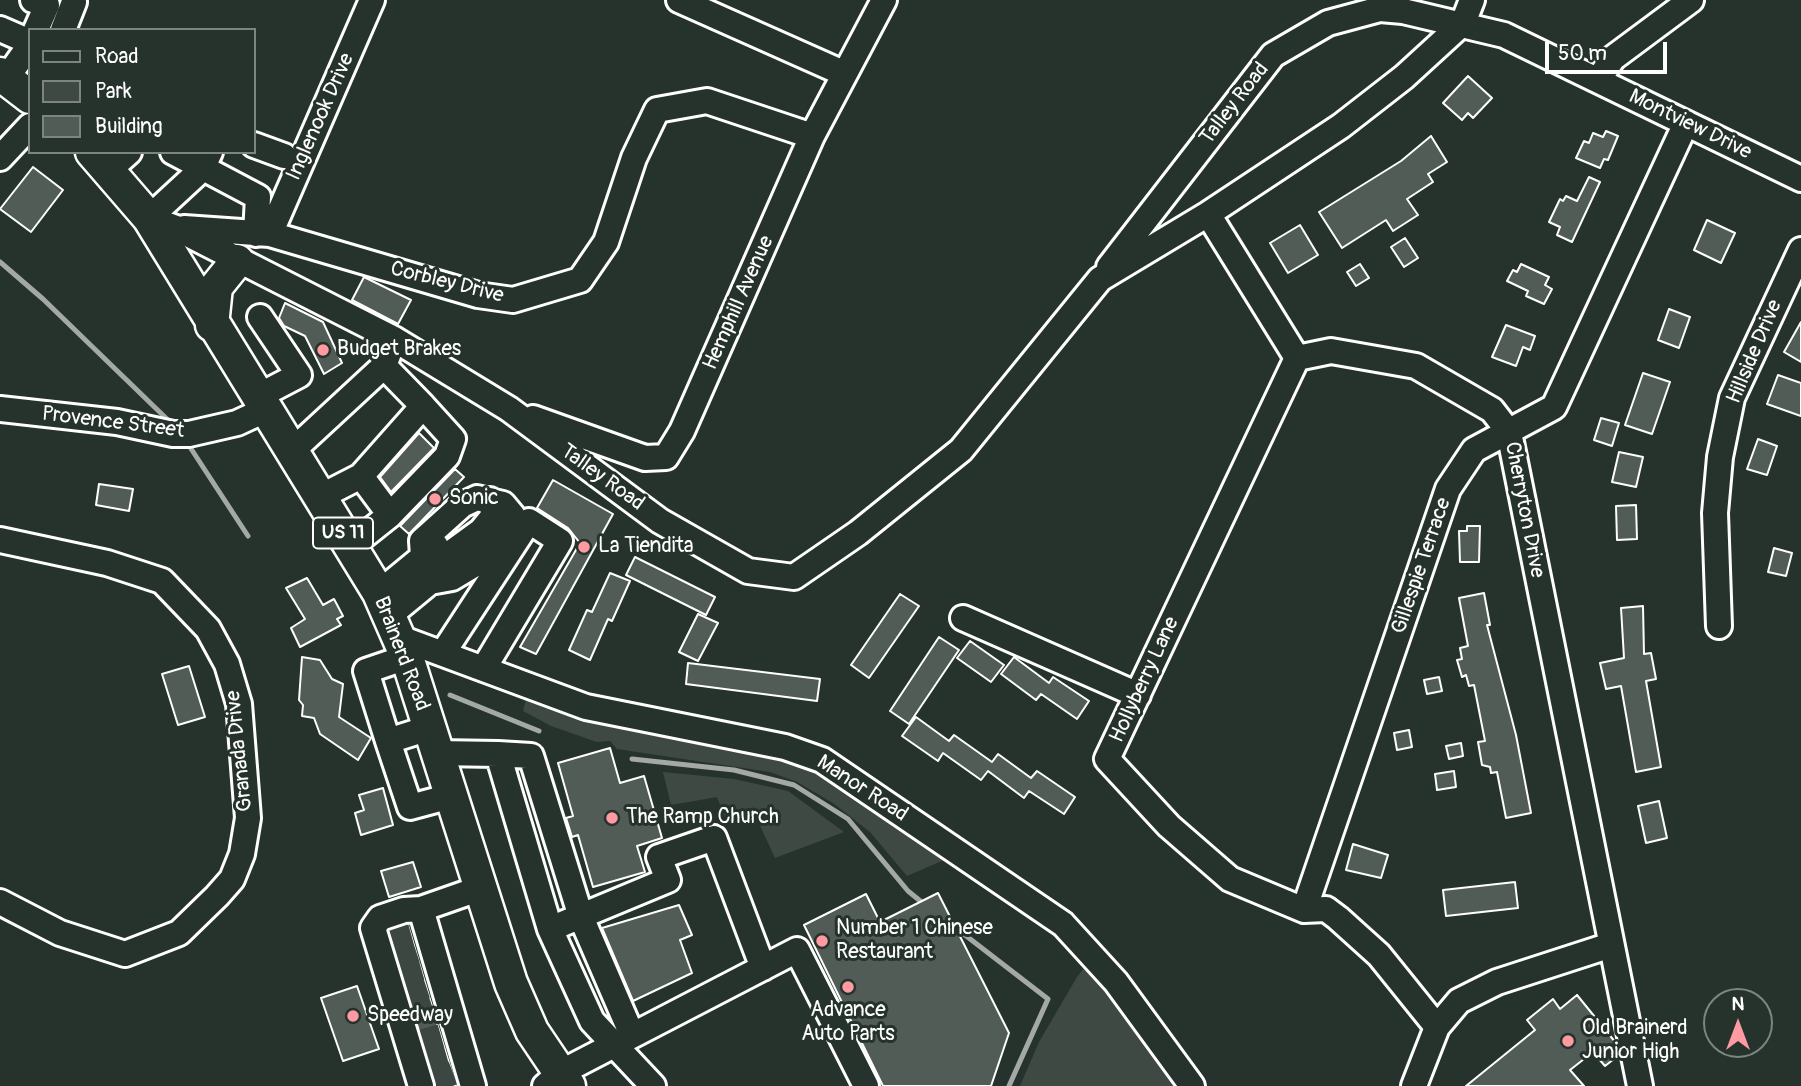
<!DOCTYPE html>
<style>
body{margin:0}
#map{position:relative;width:1801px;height:1086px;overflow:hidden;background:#26332d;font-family:Pangolin,sans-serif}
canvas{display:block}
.legend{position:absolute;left:28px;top:28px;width:228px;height:126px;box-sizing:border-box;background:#26332d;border:2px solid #7d8581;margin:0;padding:9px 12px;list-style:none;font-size:21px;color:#fff}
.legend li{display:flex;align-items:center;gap:14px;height:35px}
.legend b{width:35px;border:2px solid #7d8581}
.north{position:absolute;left:1703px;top:988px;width:70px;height:70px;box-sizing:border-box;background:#26332d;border:2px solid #7d8581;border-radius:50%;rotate:0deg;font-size:19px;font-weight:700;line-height:28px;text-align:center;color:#fff}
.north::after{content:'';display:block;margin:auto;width:24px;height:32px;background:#ff9aa2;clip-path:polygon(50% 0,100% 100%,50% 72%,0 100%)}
.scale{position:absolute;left:1545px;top:42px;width:122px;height:32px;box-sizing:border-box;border:4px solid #fff;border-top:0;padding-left:9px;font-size:21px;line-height:24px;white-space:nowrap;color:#fff;-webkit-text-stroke:5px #26332d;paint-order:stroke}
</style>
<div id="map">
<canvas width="1801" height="1086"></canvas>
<ul class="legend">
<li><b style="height:9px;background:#26332d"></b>Road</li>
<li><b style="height:19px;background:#3e4944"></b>Park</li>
<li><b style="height:19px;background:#515c57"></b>Building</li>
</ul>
<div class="north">N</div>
<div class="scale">50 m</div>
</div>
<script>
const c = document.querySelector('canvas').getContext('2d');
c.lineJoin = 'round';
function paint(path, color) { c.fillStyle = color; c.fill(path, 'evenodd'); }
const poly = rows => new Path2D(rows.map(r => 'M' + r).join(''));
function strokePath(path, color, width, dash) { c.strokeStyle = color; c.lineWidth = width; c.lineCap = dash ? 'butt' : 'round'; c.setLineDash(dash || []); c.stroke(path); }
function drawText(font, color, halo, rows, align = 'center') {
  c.font = font + ' Pangolin,sans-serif'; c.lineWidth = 6; c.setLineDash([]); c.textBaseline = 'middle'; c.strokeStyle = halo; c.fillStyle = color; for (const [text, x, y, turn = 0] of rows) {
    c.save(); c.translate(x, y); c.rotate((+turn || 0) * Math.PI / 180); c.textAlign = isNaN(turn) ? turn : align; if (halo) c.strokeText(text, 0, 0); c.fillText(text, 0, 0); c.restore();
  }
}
const green = poly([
 [526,699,644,733,715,742,787,756,879,812,944,860,907,876,870,832,833,803,797,782,770,772,617,749,610,741,597,742,551,726,523,711],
 [663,772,734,779,788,791,844,832,775,858,756,817,728,825,717,797,671,805],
 [1088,963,1182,1086,1020,1086,1039,1042,1077,977]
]);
const stream = poly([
 [0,262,43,299,171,423],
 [186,441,248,536],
 [450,695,539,731],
 [632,759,734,770,794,785,848,819,908,891,924,904],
 [952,925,1048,999,1009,1086]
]);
const building = poly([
 [1468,76,1492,98,1473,118,1468,113,1462,120,1443,103,1468,76],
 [1606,131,1618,136,1608,160,1604,159,1600,168,1576,158,1584,141,1589,143,1593,133,1603,137,1606,131],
 [1431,136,1447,162,1428,174,1433,182,1407,199,1418,215,1393,231,1386,220,1342,248,1319,212,1401,161,1431,136],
 [33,167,63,190,31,232,0,209,33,167],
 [1589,177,1600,182,1572,242,1557,235,1560,227,1549,222,1560,199,1563,201,1566,196,1577,201,1589,177],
 [1707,220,1735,233,1721,263,1694,250,1707,220],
 [1300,225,1318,255,1288,273,1270,243,1300,225],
 [1405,238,1418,258,1404,267,1391,247,1405,238],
 [1360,264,1369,278,1356,286,1347,272,1360,264],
 [1521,264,1549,277,1545,285,1552,289,1544,304,1526,296,1528,291,1507,281,1513,270,1517,272,1521,264],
 [364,277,411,300,398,324,352,300,364,277],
 [285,303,323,322,342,363,324,374,305,336,284,326,279,318,285,303],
 [1669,309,1690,317,1679,348,1658,340,1669,309],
 [1801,322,1801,362,1784,352,1801,322],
 [1506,325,1535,336,1530,350,1523,347,1516,366,1492,357,1506,325],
 [1643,373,1670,382,1652,434,1625,425,1643,373],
 [1778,375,1801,383,1801,416,1767,404,1778,375],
 [1601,418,1619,423,1612,446,1594,440,1601,418],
 [419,433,434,448,391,492,380,477,419,433],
 [1758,439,1777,446,1767,475,1747,469,1758,439],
 [1619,452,1643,457,1636,487,1612,482,1619,452],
 [455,469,464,477,409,534,400,526,455,469],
 [553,480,613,514,536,654,520,647,580,543,568,528,537,508,553,480],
 [99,484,133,489,129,511,96,505,99,484],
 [1636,505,1637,539,1617,540,1616,506,1636,505],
 [1467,526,1480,526,1479,562,1460,562,1459,531,1467,531,1467,526],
 [1774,548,1792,553,1786,576,1768,572,1774,548],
 [635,557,715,597,706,615,626,575,635,557],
 [610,573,630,581,612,621,608,619,590,660,569,650,587,610,592,612,610,573],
 [307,578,323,605,334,599,343,616,337,619,341,625,300,647,291,628,305,619,286,588,307,578],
 [1484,593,1490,625,1487,625,1516,735,1531,813,1506,818,1497,772,1491,773,1490,767,1482,765,1478,742,1485,741,1474,685,1469,686,1466,675,1462,677,1457,660,1462,659,1460,648,1468,646,1459,598,1484,593],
 [900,594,919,606,869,678,851,665,900,594],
 [1643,606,1644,654,1651,653,1656,679,1646,681,1661,767,1636,772,1621,686,1606,689,1600,663,1624,658,1621,608,1643,606],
 [698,614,718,623,698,661,679,652,698,614],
 [939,637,959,650,909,724,890,711,939,637],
 [970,641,1004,665,991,682,957,658,970,641],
 [302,657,320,660,332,679,343,684,339,717,371,738,358,760,320,734,314,718,302,716,303,705,299,700,302,657],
 [1014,657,1049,683,1053,677,1089,701,1077,719,1041,694,1036,700,1001,674,1014,657],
 [688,663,820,679,817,701,686,684,688,663],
 [189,666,205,717,178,725,162,674,189,666],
 [1439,677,1442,691,1427,694,1424,680,1439,677],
 [916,717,949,741,954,735,992,762,998,754,1031,778,1037,771,1075,797,1064,814,1029,791,1024,798,988,771,981,780,943,753,938,761,902,736,916,717],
 [1409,730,1412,747,1397,750,1394,733,1409,730],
 [1461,743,1463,756,1449,759,1446,746,1461,743],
 [610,748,620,783,644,776,662,838,637,846,645,872,593,887,578,835,572,837,566,818,573,816,558,763,610,748],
 [1454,771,1456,787,1437,790,1435,774,1454,771],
 [383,788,393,825,361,835,355,813,364,810,359,795,383,788],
 [1659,801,1667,838,1646,843,1638,806,1659,801],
 [1353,844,1388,855,1381,878,1346,870,1353,844],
 [413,862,421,887,389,897,381,871,413,862],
 [1515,882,1518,908,1446,916,1443,890,1515,882],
 [938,893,1009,1033,991,1086,883,1086,804,925,866,894,880,922,938,893],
 [679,905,692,935,680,940,692,973,633,1001,602,928,679,905],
 [408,925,436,1020,456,1086,435,1086,389,931,408,925],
 [357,986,379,1049,343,1061,321,998,357,986],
 [1577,995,1616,1043,1619,1055,1605,1066,1593,1052,1570,1070,1584,1086,1466,1086,1535,1030,1527,1020,1553,999,1560,1009,1577,995]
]);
const minorTunnel = poly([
 [389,940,411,934],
 [395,958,416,951],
 [400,974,421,968],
 [405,993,426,986],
 [410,1010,431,1003],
 [420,1042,441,1036],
 [425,1060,446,1054],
 [432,1081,453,1073]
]);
const minor = poly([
 [33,0,47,5,36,30],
 [679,0,843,73],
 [0,29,30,42],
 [63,30,74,2],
 [6,79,30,45],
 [1598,80,1613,58,1691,0],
 [254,145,284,156],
 [173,152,258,197,256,234],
 [210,152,202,169,149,218,176,228,394,339,509,409,660,521,748,571,794,577,858,533,961,450,1100,279,1208,214,1341,126,1404,77,1463,23,1472,0],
 [0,158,30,126],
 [109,170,129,152],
 [1208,214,1297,358,1331,351,1416,366,1492,410,1509,432,1640,1086],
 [184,228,270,234,478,295,513,300,580,280,606,242,634,158,657,110,707,101,812,136],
 [270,234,372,0],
 [1109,267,1273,55,1328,23,1380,9,1403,11,1504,35,1801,179],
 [1297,358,1107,759,1169,826,1230,879,1304,910,1326,909,1338,918,1379,955,1437,1027],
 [384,366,423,406],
 [257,397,299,375,260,317],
 [0,409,117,422,173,434,189,434,237,423,265,410],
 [533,418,645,458,666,457,682,431,812,136,884,0],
 [291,452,384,366,394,339],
 [361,476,390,515],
 [320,497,361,476,423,406,453,439,447,456,390,515,351,546],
 [0,540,107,563,162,581,208,629,227,664,239,704,248,818,242,854,232,879,217,896,179,933,125,954,60,933,0,902],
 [423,556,422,541,462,505,477,498,503,504,513,516,508,534,482,560,452,578,430,582],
 [379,593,436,546],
 [390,615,430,582,437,563,481,531,494,515,490,500],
 [963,618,1138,695],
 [1719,626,1715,513,1720,457,1732,398,1801,250],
 [400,638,586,707,785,747,822,760,1063,924,1116,982,1192,1086],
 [443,653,529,521,560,541,484,668],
 [407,657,366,671,388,741,429,728],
 [388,741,410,807,451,796],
 [437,753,498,754,550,929,592,1021,653,1086],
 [498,754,531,756,581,917,632,1035],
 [1304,910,1448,489,1474,450,1554,407,1686,123],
 [550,929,668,880,659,857,714,838,763,968],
 [421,1086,373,928,380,918,404,910,421,909],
 [473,1086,421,909,481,888],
 [545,1086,560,1073,797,950,866,1086],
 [1414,1086,1437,1027,1459,1001,1497,982,1611,945]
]);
const major = poly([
 [0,74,30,97],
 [92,152,149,218,379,593,407,657,511,983,532,1031,569,1086],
 [212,325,216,287,237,261]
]);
const markers = [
 [323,350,7,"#ff9aa2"],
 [435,499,7,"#ff9aa2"],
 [584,547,7,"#ff9aa2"],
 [612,818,7,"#ff9aa2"],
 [822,941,7,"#ff9aa2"],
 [848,987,7,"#ff9aa2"],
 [353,1016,7,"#ff9aa2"],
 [1568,1041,7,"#ff9aa2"]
];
const shields = [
 [343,533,60]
];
const shieldNames = [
 ["US 11",343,533]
];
const streetNames = [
 ["Talley Road",1235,104,-52],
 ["Inglenook Drive",321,117,-66],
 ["Montview Drive",1690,125,26],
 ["Corbley Drive",447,283,14],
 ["Hemphill Avenue",739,303,-66],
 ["Hillside Drive",1755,352,-67],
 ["Provence Street",113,423,7],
 ["Talley Road",602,478,36],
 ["Cherryton Drive",1524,510,79],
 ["Gillespie Terrace",1422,566,-71],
 ["Brainerd Road",401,654,69],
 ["Hollyberry Lane",1145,680,-65],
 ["Granada Drive",240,751,-96],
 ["Manor Road",862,789,33]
];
const poiNames = [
 ["Budget Brakes",337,350],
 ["Sonic",449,499],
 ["La Tiendita",598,547],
 ["The Ramp Church",626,818],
 ["Number 1 Chinese",836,929],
 ["Restaurant",836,953],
 ["Advance",848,1011,"center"],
 ["Auto Parts",848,1035,"center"],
 ["Speedway",367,1016],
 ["Old Brainerd",1582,1029],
 ["Junior High",1582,1053]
];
paint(green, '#3e4944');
strokePath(stream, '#a4a9a7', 5);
paint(building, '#515c57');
strokePath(building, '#fff', 2);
strokePath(minorTunnel, '#3c4742', 24, [24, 12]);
strokePath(minor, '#fff', 30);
strokePath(major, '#fff', 37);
strokePath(minor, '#26332d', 24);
strokePath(major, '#26332d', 32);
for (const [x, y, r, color] of markers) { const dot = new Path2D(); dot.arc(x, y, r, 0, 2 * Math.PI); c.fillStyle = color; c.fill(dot); strokePath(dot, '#26332d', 2.5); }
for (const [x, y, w] of shields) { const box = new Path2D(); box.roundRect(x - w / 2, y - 15.5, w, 31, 5); c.fillStyle = '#26332d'; c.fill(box); strokePath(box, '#fff', 2); }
drawText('bold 19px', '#fff', null, shieldNames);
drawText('21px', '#fff', '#26332d', streetNames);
drawText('21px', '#fff', '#26332d', poiNames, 'left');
</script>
